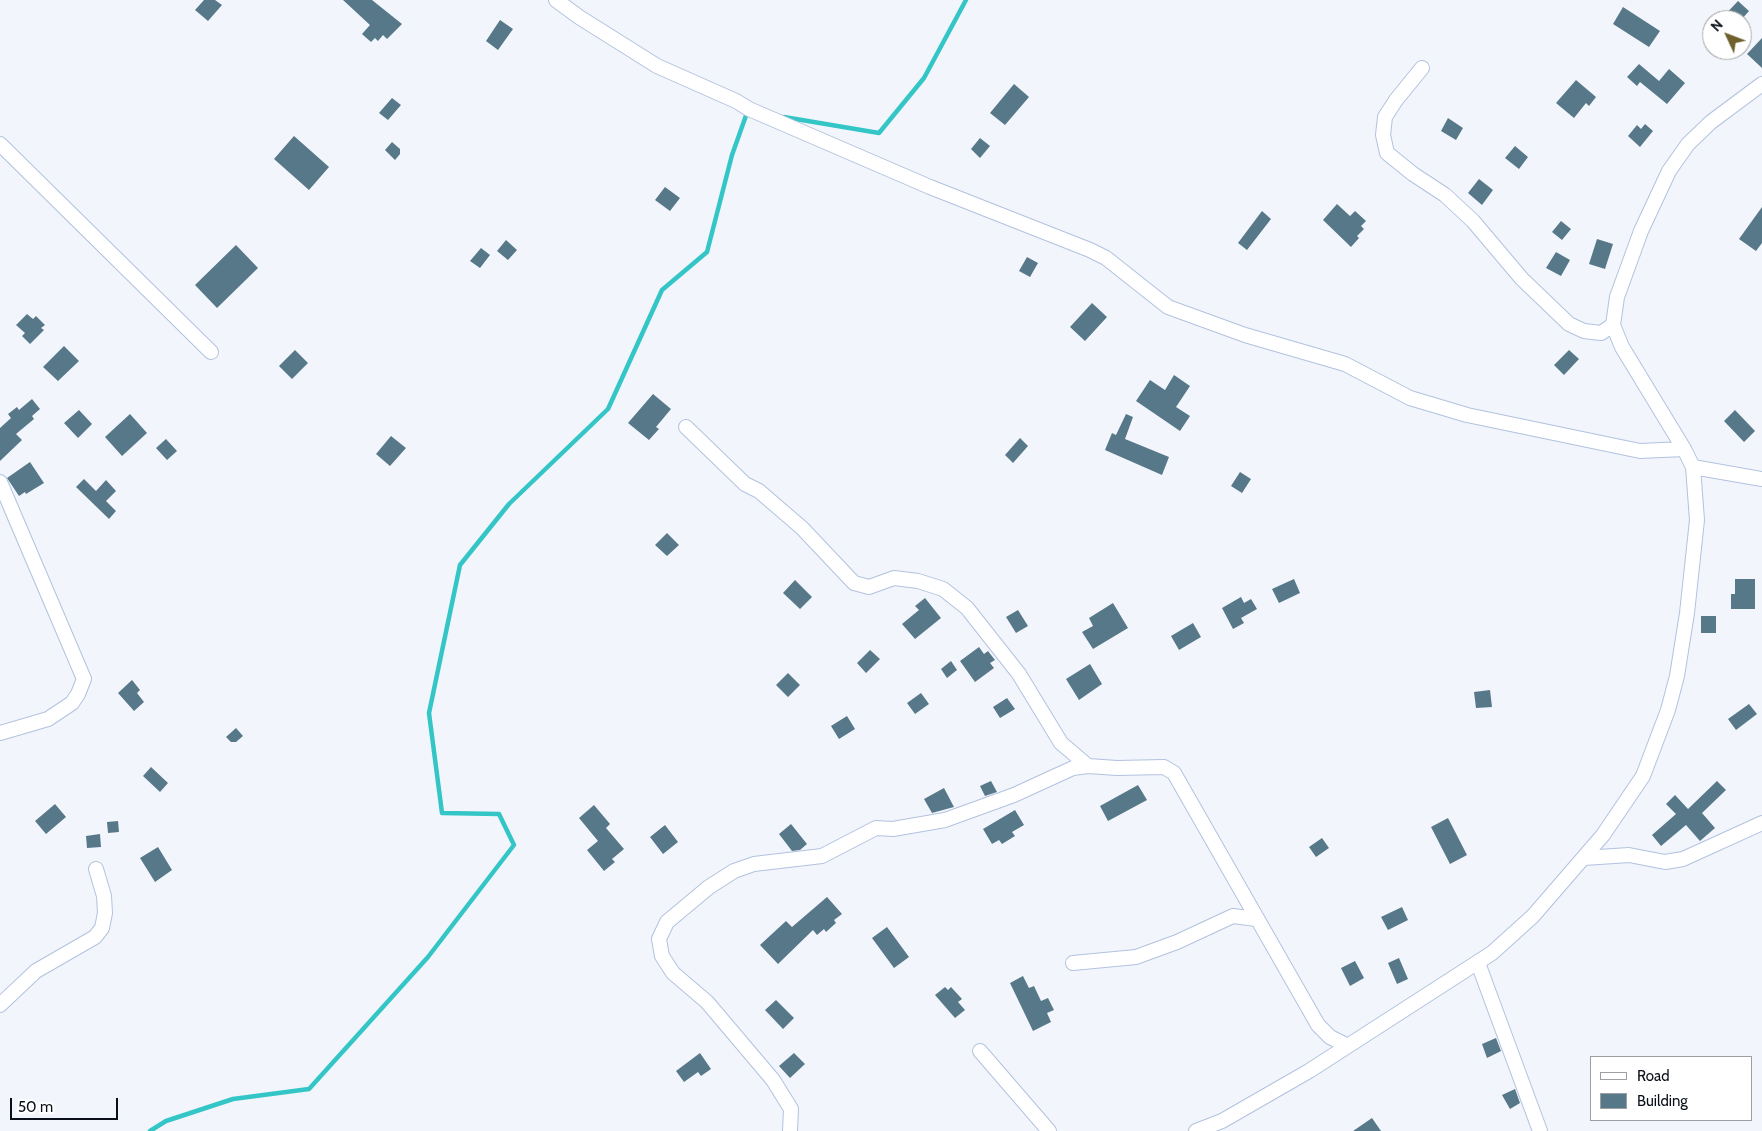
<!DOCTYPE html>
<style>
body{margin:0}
#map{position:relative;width:1762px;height:1131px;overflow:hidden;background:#f2f5fc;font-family:Cabin,sans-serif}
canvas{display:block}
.legend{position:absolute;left:1590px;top:1056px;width:162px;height:65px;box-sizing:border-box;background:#fff;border:1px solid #9d9fa3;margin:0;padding:6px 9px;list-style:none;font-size:15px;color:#0a0f19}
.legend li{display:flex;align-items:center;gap:10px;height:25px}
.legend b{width:25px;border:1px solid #9d9fa3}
.north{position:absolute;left:1702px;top:10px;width:50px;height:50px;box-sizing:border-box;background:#fff;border:1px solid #9d9fa3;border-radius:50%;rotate:313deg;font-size:14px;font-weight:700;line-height:20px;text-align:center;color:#0a0f19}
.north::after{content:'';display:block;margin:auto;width:18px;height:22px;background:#6f602e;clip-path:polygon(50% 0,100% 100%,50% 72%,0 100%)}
.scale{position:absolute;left:10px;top:1098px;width:108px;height:22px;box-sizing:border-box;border:2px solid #0a0f19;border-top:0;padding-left:6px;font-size:15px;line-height:18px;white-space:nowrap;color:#0a0f19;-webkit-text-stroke:4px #fff;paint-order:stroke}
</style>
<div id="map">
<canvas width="1762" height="1131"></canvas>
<ul class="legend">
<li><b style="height:6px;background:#fff"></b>Road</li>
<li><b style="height:14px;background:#577888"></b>Building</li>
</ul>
<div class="north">N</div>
<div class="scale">50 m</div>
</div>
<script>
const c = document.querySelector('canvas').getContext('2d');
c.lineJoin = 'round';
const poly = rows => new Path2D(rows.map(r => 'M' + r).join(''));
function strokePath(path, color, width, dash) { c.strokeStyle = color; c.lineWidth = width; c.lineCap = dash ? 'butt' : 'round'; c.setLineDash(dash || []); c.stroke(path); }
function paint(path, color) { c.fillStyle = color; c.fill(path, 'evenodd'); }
const stream = poly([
 [784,117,879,133,924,78,966,0],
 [150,1131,166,1121,233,1099,309,1089,428,957,514,845,499,814,442,813,429,713,460,565,509,504,608,409,662,290,707,252,732,155,748,110]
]);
const building = poly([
 [204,0,215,0,222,5,208,21,195,10],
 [343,0,372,0,402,24,387,39,383,35,378,41,375,38,371,42,362,34,370,25],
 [1738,1,1749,11,1741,20,1720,20],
 [1623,7,1660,31,1649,47,1613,24],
 [500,20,513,29,498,50,486,41],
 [1762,38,1762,68,1747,54],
 [1639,64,1659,81,1669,69,1685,83,1667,104,1640,82,1637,86,1627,77],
 [1576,80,1596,97,1589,106,1586,103,1574,118,1556,103],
 [1014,84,1029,97,1005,125,990,113],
 [392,98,401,105,388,120,379,113],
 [1448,118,1463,128,1456,140,1441,131],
 [1645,124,1653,131,1640,147,1628,136,1637,125,1641,129],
 [294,136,329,167,309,190,274,159],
 [980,138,990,146,980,158,971,149],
 [392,142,400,149,400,154,395,160,385,150],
 [1515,146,1528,157,1519,169,1505,158],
 [1479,179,1493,190,1482,205,1468,193],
 [665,187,680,198,670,211,655,200],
 [1337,204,1350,216,1355,211,1366,221,1361,226,1364,229,1357,236,1359,238,1351,247,1323,220],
 [1762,207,1762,243,1756,251,1739,239],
 [1262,211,1271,219,1247,250,1238,243],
 [1561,221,1571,229,1562,240,1552,232],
 [1597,239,1613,244,1605,269,1589,264],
 [506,240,517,250,508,260,497,251],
 [236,245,258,268,217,308,195,285],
 [481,248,490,255,480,268,470,261],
 [1556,252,1570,260,1561,276,1546,268],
 [1027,257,1038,263,1030,277,1019,271],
 [1092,303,1107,317,1085,341,1070,327],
 [27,314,33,319,36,316,45,325,41,328,44,330,30,344,22,336,25,333,16,325],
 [64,346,79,361,58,381,43,367],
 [295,350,308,363,292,379,279,366],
 [1569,350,1579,359,1564,375,1554,365],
 [1174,375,1190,386,1176,407,1190,416,1180,431,1136,401,1150,380,1165,390],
 [653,394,671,409,656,427,659,429,649,440,628,423],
 [32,399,40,409,32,416,34,419,16,434,22,440,0,461,0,428,11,418,8,414,17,407,19,410],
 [79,410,92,424,78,438,64,423],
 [1735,410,1755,431,1744,442,1724,421],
 [130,414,147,433,122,456,105,437],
 [1126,414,1133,417,1125,439,1169,457,1162,475,1105,450,1112,433,1116,435],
 [391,436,406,448,390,466,376,454],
 [1020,438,1028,446,1013,463,1005,455],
 [166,439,177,451,167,460,156,448],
 [30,462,44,483,26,494,25,492,19,496,7,478],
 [1240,472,1251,479,1242,493,1231,486],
 [84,479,96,491,106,480,116,491,106,501,116,511,109,519,76,487],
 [667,533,679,545,667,556,655,545],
 [1294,579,1300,593,1279,603,1272,589],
 [1735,579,1755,579,1755,609,1731,609,1731,594,1735,594],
 [795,580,812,597,800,609,783,593],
 [1241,597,1244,603,1251,599,1257,609,1241,618,1244,623,1233,629,1222,608],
 [925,598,941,618,915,639,902,624,919,610,915,606],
 [1113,603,1128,628,1093,649,1082,632,1093,626,1089,618],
 [1018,610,1028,626,1016,633,1006,617],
 [1701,616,1716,616,1716,633,1701,633],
 [1193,623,1201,637,1179,650,1171,636],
 [979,647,984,654,988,651,995,660,990,663,994,668,975,682,960,661],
 [870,650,880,659,866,673,857,663],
 [951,661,957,670,947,678,941,669],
 [1090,664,1102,684,1079,700,1066,679],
 [788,673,800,685,788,697,776,685],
 [132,680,140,690,137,693,144,702,134,711,118,693],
 [1490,690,1492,707,1476,708,1474,692],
 [921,693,929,704,915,714,907,703],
 [1007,698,1015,709,1000,718,993,707],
 [1749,704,1757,714,1736,730,1728,719],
 [847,716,855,729,839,739,831,726],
 [236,728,243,736,236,742,231,742,226,737],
 [151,767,168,783,160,792,143,776],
 [991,781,997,792,985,796,980,786],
 [1717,781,1726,790,1702,813,1715,828,1700,841,1686,825,1661,846,1652,835,1676,814,1666,804,1675,795,1688,809],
 [1138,785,1147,800,1108,821,1100,806],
 [944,788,954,807,932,813,924,799],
 [55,804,66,817,46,834,35,821],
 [594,805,610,824,606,828,624,849,612,859,615,862,604,871,587,850,598,841,579,818],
 [1015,810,1024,825,1012,832,1015,836,1002,844,999,840,992,844,983,829],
 [1448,818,1467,855,1450,864,1431,827],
 [118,821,119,832,108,833,107,822],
 [791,824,807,844,800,850,792,851,779,834],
 [665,825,678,842,663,854,650,837],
 [100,834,101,847,87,848,86,836],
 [1322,838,1329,848,1316,857,1309,847],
 [158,847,172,870,155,882,140,858],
 [827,897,842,914,834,920,836,923,826,932,824,929,817,935,813,930,778,964,760,945,786,921,792,927],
 [1402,907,1408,920,1388,930,1381,917],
 [887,927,909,957,894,968,872,938],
 [1399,958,1408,979,1397,984,1388,963],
 [1355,961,1364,978,1350,986,1341,968],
 [1023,976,1029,988,1034,986,1041,1001,1048,998,1054,1010,1047,1013,1051,1022,1033,1031,1010,983],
 [945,987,948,990,951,987,962,999,958,1002,965,1010,955,1018,935,995],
 [776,1000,794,1018,783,1029,765,1010],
 [1496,1038,1501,1051,1487,1058,1482,1044],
 [700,1053,711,1069,701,1076,698,1072,684,1082,676,1071],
 [794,1053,805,1064,790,1078,779,1066],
 [1515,1089,1520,1103,1510,1109,1502,1095],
 [1372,1118,1381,1131,1353,1131]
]);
const minor = poly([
 [556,0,579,17,657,66,736,101,749,109,930,187,1090,250,1106,258,1168,307,1245,335,1345,364,1410,398,1467,415,1640,451,1684,449],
 [1422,68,1396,100,1385,117,1383,135,1387,153,1413,174,1445,195,1473,221,1522,279,1569,324,1584,331,1601,333,1613,325],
 [0,144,211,352],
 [686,427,745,484,759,491,802,528,854,583,869,587,894,578,918,581,943,589,967,608,1019,674,1061,743,1088,766],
 [1693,467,1762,479],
 [0,482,84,679,78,694,72,703,48,719,0,733],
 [1584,858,1629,855,1665,862,1683,859,1762,823],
 [1073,963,1136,957,1177,942,1233,916,1256,919],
 [1478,963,1540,1131],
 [0,1005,36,971,95,937,102,928,105,913,104,896,96,869],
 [980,1051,1049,1131],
 [790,1131,791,1109,773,1080,707,1002,673,973,662,956,659,939,667,922,709,887,734,871,754,864,822,856,876,828,893,829,945,820,1014,795,1073,768,1088,766,1117,768,1164,767,1174,773,1318,1025,1330,1037,1348,1046],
 [1196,1131,1222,1121,1309,1071,1492,953,1533,916,1603,835,1643,776,1668,710,1677,676,1687,613,1697,520,1693,467,1684,449,1622,347,1613,325,1617,297,1641,231,1669,171,1688,144,1711,122,1762,84]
]);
strokePath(stream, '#34c6c6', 4.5);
paint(building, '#577888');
strokePath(minor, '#b2c2df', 16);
strokePath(minor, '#fff', 14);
</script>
